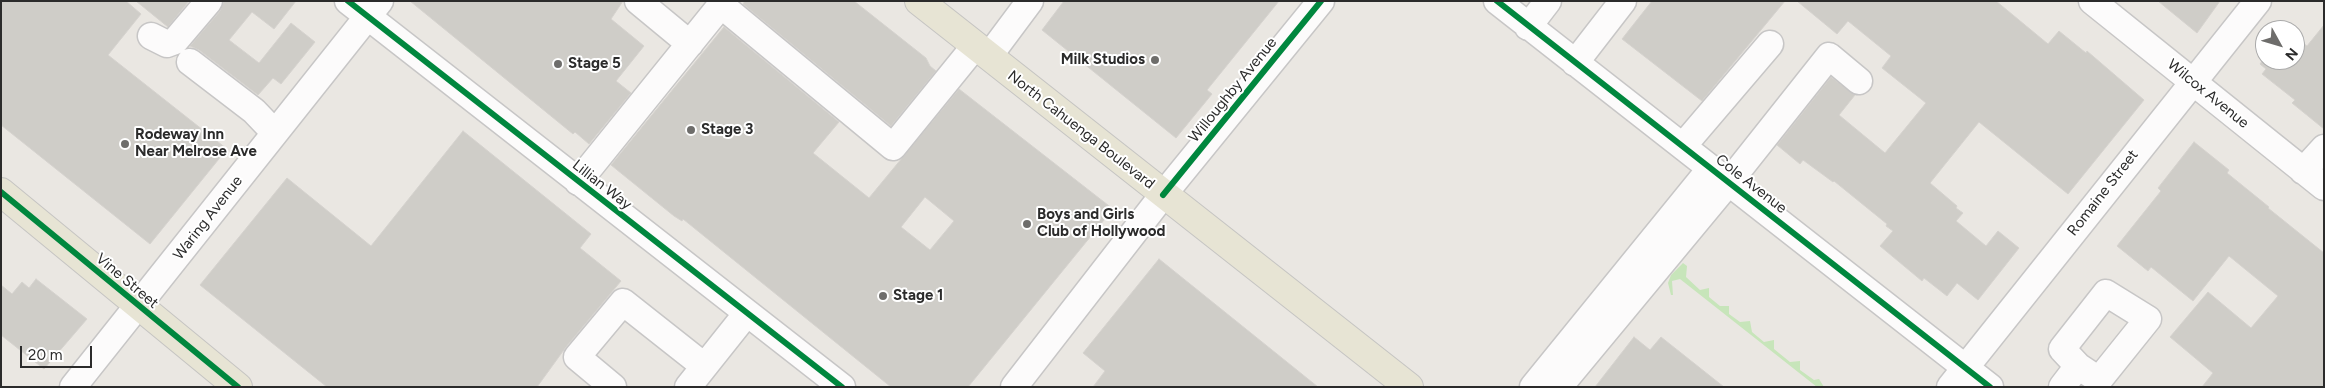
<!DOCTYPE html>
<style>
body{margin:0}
#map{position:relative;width:2325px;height:388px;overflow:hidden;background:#eae7e2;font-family:Figtree,sans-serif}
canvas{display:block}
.frame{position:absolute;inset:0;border:2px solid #2b2b2b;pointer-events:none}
.north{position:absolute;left:2255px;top:20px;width:50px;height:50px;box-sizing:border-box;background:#fff;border:1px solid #aaa;border-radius:50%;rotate:129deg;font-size:14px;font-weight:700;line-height:20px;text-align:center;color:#2b2b2b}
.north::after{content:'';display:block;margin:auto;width:18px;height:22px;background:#6e6d6b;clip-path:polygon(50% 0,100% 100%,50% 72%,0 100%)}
.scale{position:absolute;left:20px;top:346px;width:72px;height:22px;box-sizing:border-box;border:2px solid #2b2b2b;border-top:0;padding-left:6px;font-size:15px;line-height:18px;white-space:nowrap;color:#2b2b2b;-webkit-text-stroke:4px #fff;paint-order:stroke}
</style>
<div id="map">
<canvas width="2325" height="388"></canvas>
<div class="frame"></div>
<div class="north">N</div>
<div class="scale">20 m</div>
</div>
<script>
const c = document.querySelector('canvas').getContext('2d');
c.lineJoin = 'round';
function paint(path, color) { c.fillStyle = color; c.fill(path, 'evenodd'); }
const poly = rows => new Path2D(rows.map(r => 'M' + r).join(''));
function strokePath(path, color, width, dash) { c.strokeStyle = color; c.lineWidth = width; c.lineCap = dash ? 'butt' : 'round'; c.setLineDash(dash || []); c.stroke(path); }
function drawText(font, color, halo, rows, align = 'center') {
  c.font = font + ' Figtree,sans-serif'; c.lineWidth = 4; c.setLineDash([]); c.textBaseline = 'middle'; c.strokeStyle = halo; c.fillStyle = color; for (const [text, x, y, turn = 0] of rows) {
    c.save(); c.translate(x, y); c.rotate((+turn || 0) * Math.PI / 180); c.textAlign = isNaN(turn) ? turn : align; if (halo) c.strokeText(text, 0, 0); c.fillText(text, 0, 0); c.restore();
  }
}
const green = poly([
 [1683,263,1687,266,1686,277,1700,290,1709,288,1709,297,1720,306,1729,306,1729,314,1740,322,1750,321,1752,332,1764,342,1774,340,1774,349,1790,362,1800,361,1800,370,1814,380,1819,379,1824,387,1817,387,1680,279,1672,281,1673,295,1671,295,1668,283,1671,275]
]);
const building = poly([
 [1,1,126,1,141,14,108,55,227,149,150,244,1,125,1,1],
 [136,1,189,1,168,27,136,1],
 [224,1,296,1,274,29,252,12,229,40,259,63,291,23,315,42,281,84,273,78,258,95,199,50,190,46,220,11,224,1],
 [410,1,623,1,611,19,644,46,616,81,631,93,589,144,575,132,573,134,410,1],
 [745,1,854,1,926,58,930,66,936,71,891,126,743,4,745,1],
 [1064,1,1279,1,1207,90,1212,94,1176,138,1042,30,1064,1],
 [1652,1,1785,1,1702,101,1622,39,1652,1],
 [1797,1,1996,1,2048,44,2059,31,2086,53,2087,51,2144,100,2068,194,1979,122,1930,183,1957,206,1956,208,1963,213,1956,221,1986,246,1998,231,2019,248,1978,300,1957,283,1947,296,1924,278,1922,281,1880,246,1893,231,1886,226,1887,224,1834,181,1833,182,1803,160,1800,164,1777,145,1831,77,1855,95,1839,115,1885,153,1926,103,1882,68,1891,56,1848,21,1837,34,1797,1],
 [2158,1,2220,1,2197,33,2158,1],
 [2324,25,2324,129,2292,103,2295,100,2262,74,2266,69,2260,64,2265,57,2265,60,2295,60,2295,37,2307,46,2324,25],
 [724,27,839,122,813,153,869,198,959,89,1113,209,968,387,891,387,683,219,682,221,674,216,611,165,724,27],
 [925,197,954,221,930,250,901,227,925,197],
 [463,131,591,234,580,248,621,281,566,347,537,387,327,387,200,285,287,178,371,246,463,131],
 [2194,142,2229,170,2227,173,2269,207,2268,208,2324,253,2324,387,2202,387,2213,373,2170,337,2208,292,2251,328,2278,296,2229,256,2193,301,2151,267,2148,271,2117,246,2161,191,2158,188,2194,142],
 [1159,259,1318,387,1093,387,1105,371,1083,353,1159,259],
 [36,279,87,319,44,369,1,335,1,285,12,294,22,282,29,288,36,279],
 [1634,337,1650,350,1661,337,1724,387,1595,387,1634,337]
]);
const minor = poly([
 [348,1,842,387],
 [638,1,690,44],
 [1497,1,1990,387],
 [2092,1,2324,187],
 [1528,27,1548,1],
 [151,36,167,44,175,41,209,1],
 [989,56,1030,1],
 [190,62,254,111,275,133],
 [1575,63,1623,1],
 [1683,146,1770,44],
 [2303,171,2324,148],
 [578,182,721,5,893,147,975,46],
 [2106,293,2148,319,2099,380,2078,366,2062,349,2106,293],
 [73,387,380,1],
 [613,387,577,357,623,302,704,366],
 [688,387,747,313],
 [1014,387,1163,195,1321,1],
 [1533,387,1711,168],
 [1559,387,1729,182,1829,56,1859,81],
 [1950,387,2258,1],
 [2062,387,2078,366]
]);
const major = poly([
 [919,1,1409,387],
 [1,192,238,387]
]);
const cycleway = poly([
 [348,1,842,387],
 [1497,1,1990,387],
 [1,192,238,387],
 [1163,195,1321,1]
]);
const markers = [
 [1155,60,5,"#6e6d6b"],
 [558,64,5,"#6e6d6b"],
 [691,130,5,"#6e6d6b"],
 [125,144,5,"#6e6d6b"],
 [1027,224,5,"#6e6d6b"],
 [883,296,5,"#6e6d6b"]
];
const poiNames = [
 ["Milk Studios",1145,60,"right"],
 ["Stage 5",568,64],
 ["Stage 3",701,130],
 ["Rodeway Inn",135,135],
 ["Near Melrose Ave",135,152],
 ["Boys and Girls",1037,215],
 ["Club of Hollywood",1037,232],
 ["Stage 1",893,296]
];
const streetNames = [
 ["Willoughby Avenue",1233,90,-51],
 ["Wilcox Avenue",2208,94,39],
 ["North Cahuenga Boulevard",1081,130,38],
 ["Cole Avenue",1751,184,38],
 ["Lillian Way",602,185,38],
 ["Romaine Street",2103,193,-52],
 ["Waring Avenue",208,218,-52],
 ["Vine Street",127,281,40]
];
paint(green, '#c7e5ba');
paint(building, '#cfcdc8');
strokePath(building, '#d5d2ce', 1);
strokePath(minor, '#c7c6c6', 29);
strokePath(major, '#c5c4c2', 30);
strokePath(minor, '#fcfbfb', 26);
strokePath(major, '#e7e4d4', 28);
strokePath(cycleway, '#00873e', 6);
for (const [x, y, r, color] of markers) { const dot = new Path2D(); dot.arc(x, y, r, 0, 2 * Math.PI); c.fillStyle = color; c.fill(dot); strokePath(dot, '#fff', 2); }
drawText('bold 15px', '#2b2b2b', '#fff', poiNames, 'left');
drawText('15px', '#2b2b2b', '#fff', streetNames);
</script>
